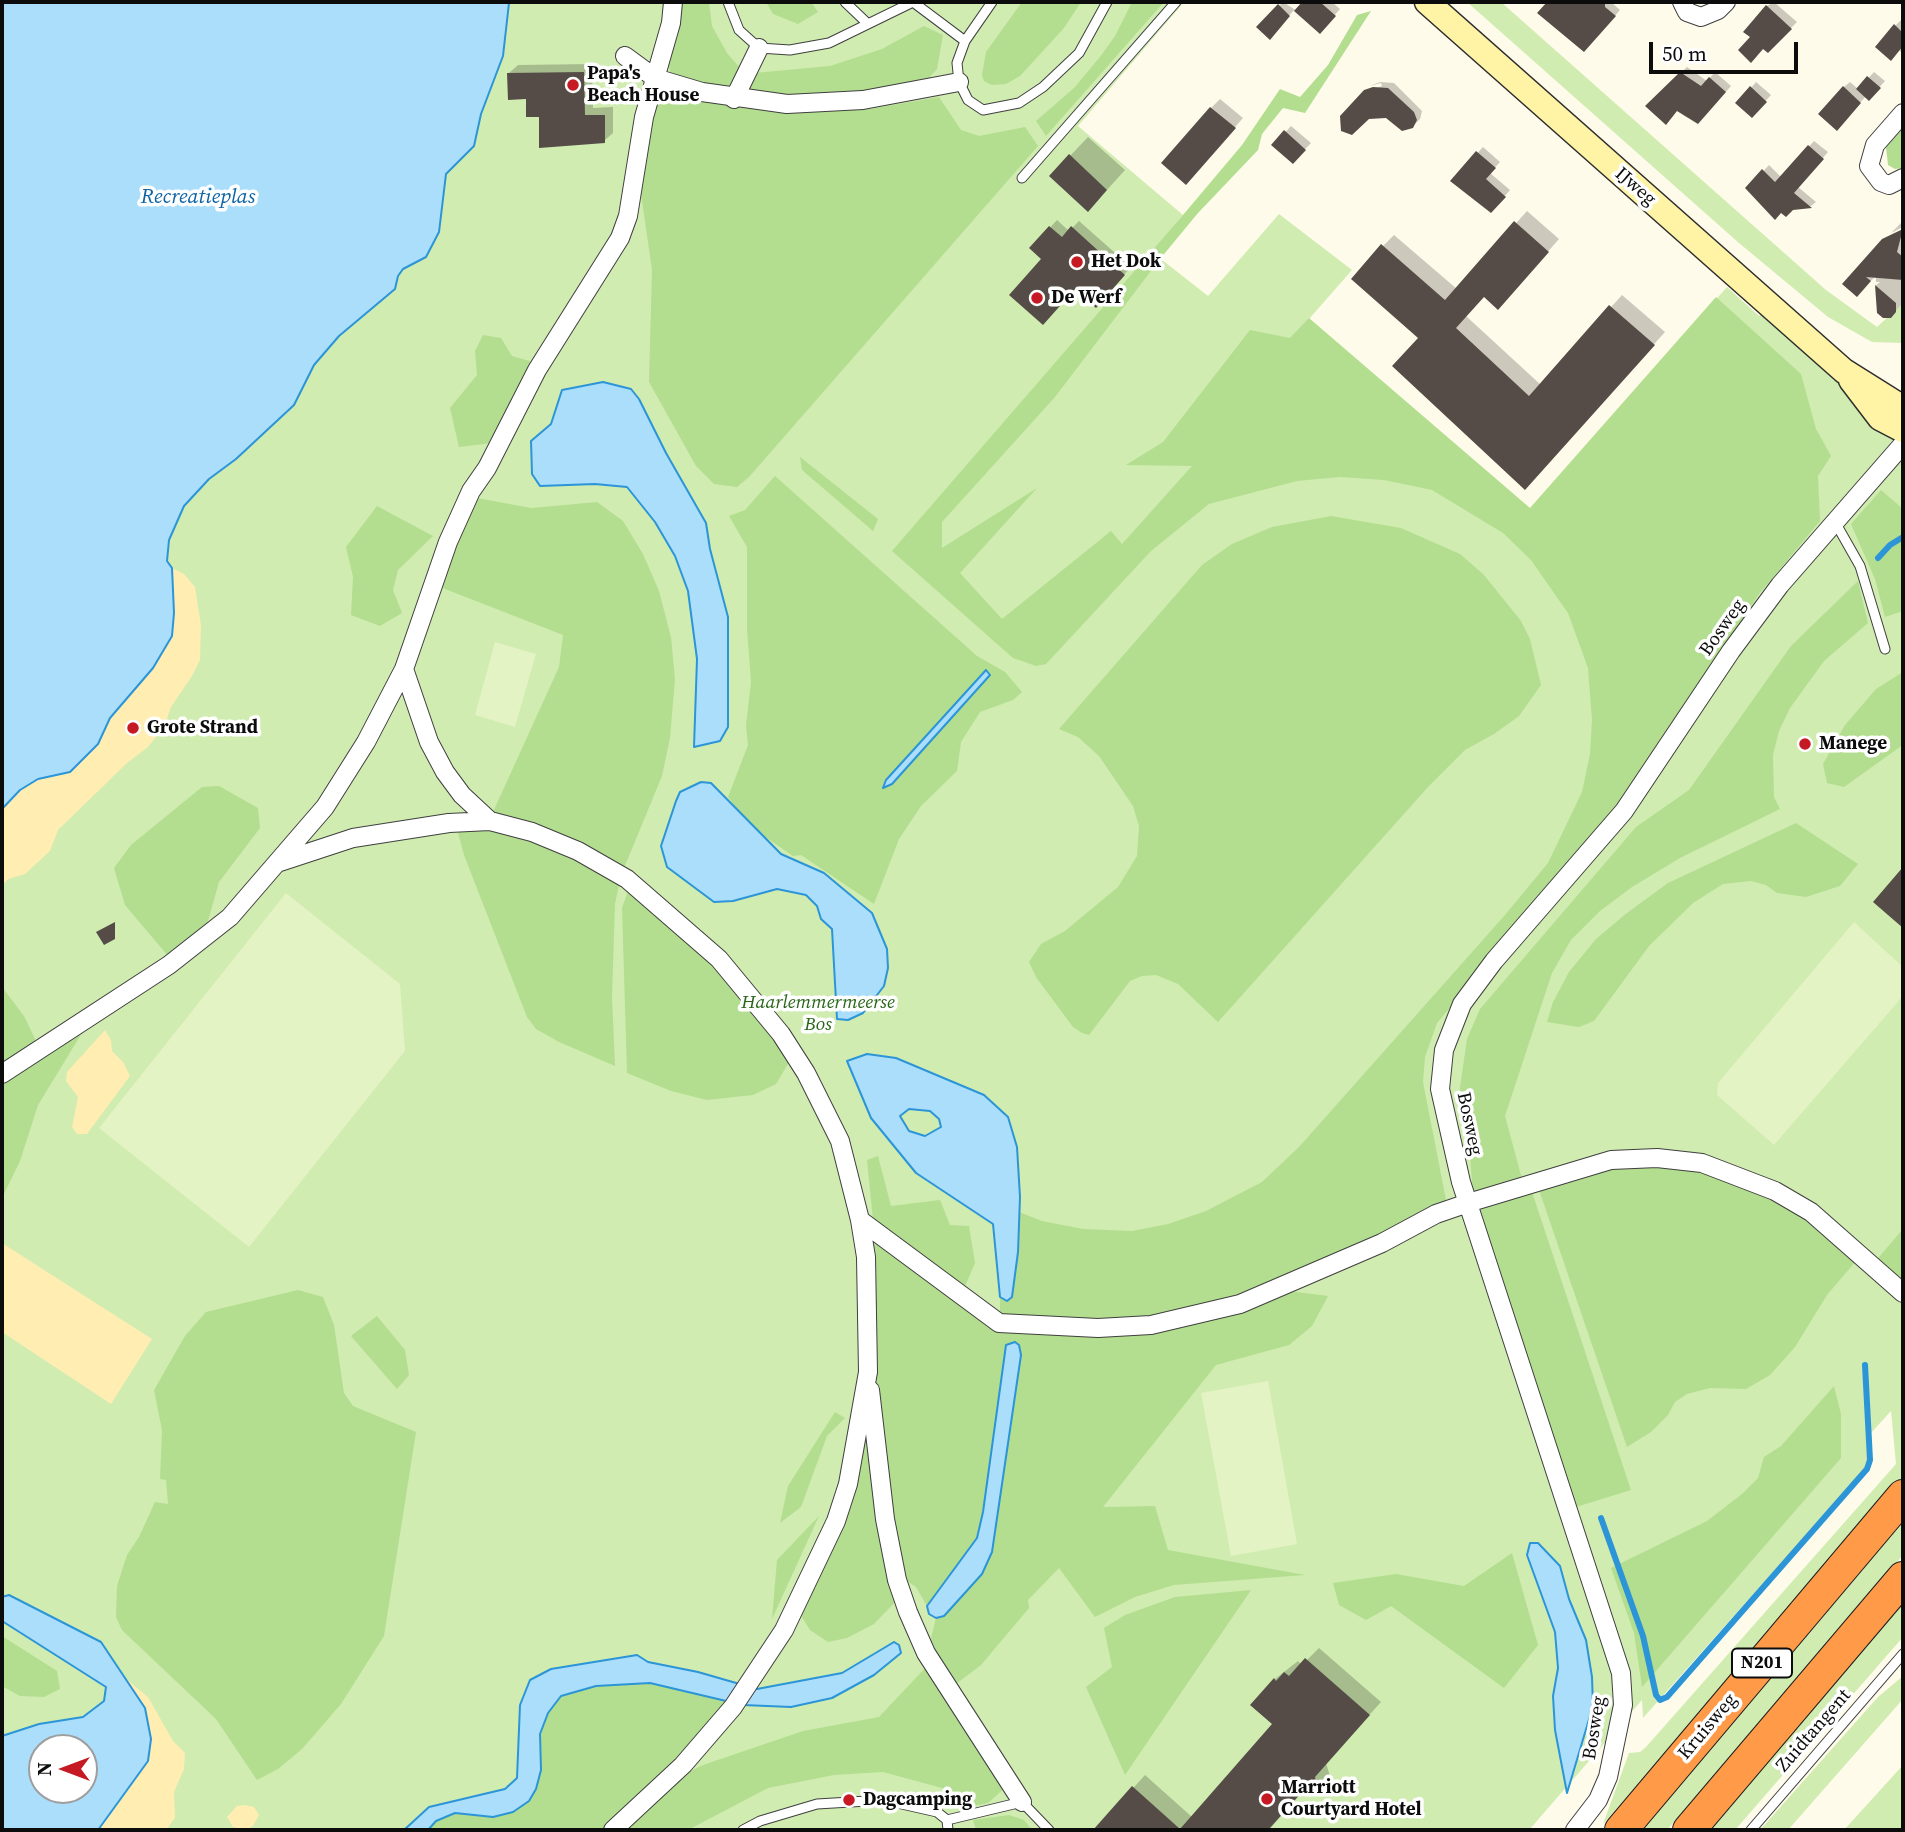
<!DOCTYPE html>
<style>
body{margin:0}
#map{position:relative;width:1905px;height:1832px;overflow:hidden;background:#fffbea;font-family:"Source Serif 4",serif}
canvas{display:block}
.frame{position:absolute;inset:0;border:4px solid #0c0c0c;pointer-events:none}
.north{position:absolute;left:28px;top:1734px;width:70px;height:70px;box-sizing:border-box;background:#fff;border:2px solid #9e9e9e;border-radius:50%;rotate:270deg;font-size:19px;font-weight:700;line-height:28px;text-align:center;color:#0c0c0c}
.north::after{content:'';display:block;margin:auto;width:24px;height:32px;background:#c51a24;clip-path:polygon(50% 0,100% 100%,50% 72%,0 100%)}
.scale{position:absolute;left:1649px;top:42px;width:149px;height:32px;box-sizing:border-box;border:4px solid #0c0c0c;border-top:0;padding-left:9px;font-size:21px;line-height:24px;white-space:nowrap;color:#0c0c0c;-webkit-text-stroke:5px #fff;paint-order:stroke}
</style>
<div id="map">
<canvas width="1905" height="1832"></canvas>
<div class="frame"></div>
<div class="north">N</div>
<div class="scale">50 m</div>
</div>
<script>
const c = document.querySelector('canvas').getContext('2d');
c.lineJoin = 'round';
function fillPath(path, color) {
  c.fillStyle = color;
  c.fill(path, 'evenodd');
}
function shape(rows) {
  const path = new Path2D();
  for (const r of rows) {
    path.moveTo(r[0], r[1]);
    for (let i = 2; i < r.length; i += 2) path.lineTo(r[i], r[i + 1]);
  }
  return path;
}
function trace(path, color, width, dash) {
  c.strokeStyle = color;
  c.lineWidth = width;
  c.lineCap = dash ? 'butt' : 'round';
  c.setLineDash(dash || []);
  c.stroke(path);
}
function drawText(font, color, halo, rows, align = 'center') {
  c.font = font + ' "Source Serif 4",serif';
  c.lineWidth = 7;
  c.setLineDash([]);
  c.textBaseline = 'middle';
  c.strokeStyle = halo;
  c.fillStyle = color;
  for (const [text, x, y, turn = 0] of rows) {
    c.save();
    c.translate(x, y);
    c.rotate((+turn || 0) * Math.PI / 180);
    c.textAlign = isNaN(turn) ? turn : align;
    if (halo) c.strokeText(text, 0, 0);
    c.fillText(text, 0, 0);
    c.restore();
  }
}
const green = shape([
 [2,2,1184,2,1078,126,1183,215,1152,252,1208,296,1279,214,1352,270,1309,319,1530,510,1727,287,1759,316,1764,311,1839,378,1903,444,1903,1477,1603,1824,1629,1753,1640,1752,1646,1747,1896,1464,1891,1411,1870,1434,1868,1465,1643,1718,1642,1700,1529,1830,2,1830],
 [42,1748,84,1748,84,1790,42,1790],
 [1467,2,1501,2,1826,290,1877,327,1903,303,1903,343,1872,342,1828,317,1739,243],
 [1903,1516,1903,1555,1667,1830,1637,1830],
 [1903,1601,1903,1637,1735,1830,1708,1830],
 [1903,1676,1903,1699,1788,1830,1760,1830,1878,1697],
 [1903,1765,1903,1830,1844,1830]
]);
const forest = shape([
 [679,2,709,2,712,26,727,53,740,68,732,94,671,75,667,61],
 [766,2,811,2,818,12,798,24,773,14],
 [1022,2,1081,2,1064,28,1020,76,1006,84,992,85,984,81,982,75,986,52],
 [1132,2,1164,2,1046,136,1036,121,1074,88,1100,57,1115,36],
 [1371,11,1305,113,1283,108,1262,134,1258,150,1198,213,1160,259,1055,397,942,522,942,548,1037,488,960,573,1002,619,1111,531,1122,544,1192,466,1126,465,1163,442,1250,330,1290,338,1309,318,1530,508,1716,297,1801,374,1816,429,1831,456,1818,476,1820,521,1759,594,1610,818,1437,1023,1425,1057,1423,1082,1447,1205,1264,1291,1150,1319,1099,1321,1000,1318,1000,1297,1007,1301,1012,1297,1019,1212,1042,1221,1083,1229,1132,1231,1168,1224,1206,1211,1262,1182,1299,1147,1505,915,1548,863,1582,792,1590,754,1592,720,1588,668,1568,613,1531,560,1503,533,1432,490,1384,480,1340,477,1297,481,1209,504,1151,551,1046,664,1036,666,1013,658,892,551,1183,215,1242,145,1280,89,1300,97,1328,65,1357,15],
 [924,26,943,35,937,69,926,81,842,96,743,96,754,73,830,66,882,49],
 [671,92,742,107,786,111,870,109,939,97,961,130,979,136,1025,127,1038,146,749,477,737,487,714,484,696,466,649,382,652,270,639,180,655,98],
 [1903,128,1903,168,1895,169,1888,165,1886,147],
 [483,335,501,338,512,356,533,362,492,443,459,447,450,408,477,375,475,351],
 [800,457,878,519,873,531,802,470],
 [775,476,977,656,1005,672,1022,692,1013,700,980,712,961,742,957,771,921,806,899,839,874,904,801,855,793,856,751,827,728,797,748,745,746,725,751,682,747,629,747,547,729,516,745,510],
 [1881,490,1903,509,1903,611,1885,617,1875,579,1851,524],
 [477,498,531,508,597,502,623,521,643,554,659,591,671,637,675,679,670,738,662,776,624,868,531,824,493,812,559,667,563,635,440,587,467,514],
 [377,506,433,536,398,570,393,590,402,613,380,626,351,615,353,577,346,547],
 [1331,516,1401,528,1460,554,1484,575,1521,621,1530,639,1541,685,1519,716,1494,734,1465,750,1428,787,1218,1022,1178,984,1156,975,1142,976,1130,981,1089,1035,1082,1033,1073,1027,1036,977,1029,962,1041,944,1065,931,1118,887,1137,856,1139,826,1133,806,1099,756,1078,737,1059,729,1202,565,1232,544,1272,527],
 [1858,581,1868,623,1824,661,1790,708,1779,731,1773,755,1774,797,1780,809,1680,858,1632,887,1600,911,1571,940,1552,973,1505,1116,1522,1179,1473,1197,1469,1139,1458,1101,1467,1039,1480,1009,1636,827,1689,790,1791,646],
 [1903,672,1903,742,1900,747,1844,787,1827,783,1823,764,1845,725,1876,689],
 [219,786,258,808,260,828,219,882,206,928,169,957,125,905,114,868,131,845,202,787],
 [1796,823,1858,864,1840,886,1806,897,1777,893,1766,885,1751,881,1723,884,1693,903,1649,946,1594,1021,1579,1027,1547,1022,1553,1002,1569,972,1596,939,1627,913,1668,883],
 [490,828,530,839,575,857,619,885,615,904,612,997,615,1066,559,1042,536,1029,527,1017,464,855,457,829],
 [628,891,712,963,783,1049,789,1062,776,1084,753,1095,707,1100,671,1091,627,1073,622,908],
 [2,987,24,1016,36,1041,2,1065],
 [85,1028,38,1105,20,1161,2,1198,2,1082],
 [878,1156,891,1206,940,1200,950,1225,969,1226,975,1263,963,1291,873,1220,867,1160],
 [1657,1164,1700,1169,1735,1178,1808,1217,1856,1261,1827,1295,1795,1347,1770,1375,1746,1389,1710,1388,1687,1394,1675,1402,1668,1415,1651,1432,1627,1447,1537,1184,1590,1170],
 [1530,1186,1631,1490,1576,1507,1476,1205],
 [1903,1229,1903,1287,1874,1263],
 [882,1243,992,1328,1097,1335,1281,1290,1328,1296,1312,1326,1289,1345,1216,1365,1103,1507,1155,1506,1168,1550,1305,1575,1174,1585,1135,1597,1095,1617,1059,1568,1028,1600,1029,1608,981,1665,952,1687,935,1660,931,1638,936,1618,944,1616,982,1574,992,1552,1021,1355,1019,1345,1015,1342,1006,1346,983,1512,977,1538,927,1606,916,1587,901,1577,876,1389,871,1255,874,1244],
 [298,1290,323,1297,334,1325,344,1393,353,1406,416,1432,384,1636,341,1704,302,1749,278,1769,257,1780,216,1719,122,1630,116,1617,117,1586,127,1555,139,1537,155,1502,168,1504,166,1480,160,1479,162,1430,154,1390,185,1336,206,1312],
 [377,1316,405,1350,409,1375,397,1389,351,1336],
 [1834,1386,1841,1414,1841,1458,1642,1687,1634,1633,1611,1568,1707,1521,1742,1494,1758,1478,1764,1457,1781,1446],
 [868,1402,898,1599,874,1624,847,1638,828,1642,810,1630,800,1614],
 [835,1412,845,1418,827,1436,801,1507,780,1523,788,1486],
 [819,1516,772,1619,777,1560],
 [1512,1553,1538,1645,1504,1688,1391,1606,1366,1620,1339,1605,1333,1583,1396,1574,1464,1586],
 [1251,1590,1125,1775,1086,1687,1112,1667,1104,1628,1125,1615,1175,1597],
 [2,1636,57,1671,60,1689,44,1697,20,1696,2,1686],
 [928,1665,1007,1786,988,1803,964,1808,942,1788,883,1772,834,1775,768,1788,688,1830,622,1830,678,1777,703,1765,803,1731,879,1717],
 [624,1683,650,1683,727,1701,703,1734,603,1830,428,1830,436,1821,455,1813,493,1817,541,1770,540,1734,548,1713,560,1696,596,1686],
 [1009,1815,1024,1820,1032,1830,976,1830,973,1820]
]);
const sand = shape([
 [172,568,184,574,195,587,201,625,200,660,192,676,171,707,164,727,148,747,127,763,58,830,50,851,25,874,8,879,2,886,2,809,20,790,38,779,70,772,98,744,110,718,153,668,174,613],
 [105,1030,111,1040,112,1051,123,1062,130,1076,87,1134,77,1134,72,1127,78,1097,66,1081,67,1072],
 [2,1243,152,1339,111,1404,2,1332],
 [125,1678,148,1697,173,1741,185,1753,184,1769,174,1792,175,1818,166,1830,98,1830,148,1761,145,1708],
 [244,1805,254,1807,259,1815,253,1826,245,1830,233,1827,227,1817,237,1806]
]);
const pitch = shape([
 [495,642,536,654,515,727,475,715],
 [286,893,400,984,405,1051,249,1247,99,1128],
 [1854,922,1903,967,1903,996,1774,1145,1717,1095,1718,1083],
 [1268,1381,1297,1544,1231,1556,1201,1393]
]);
const water = shape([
 [2,2,509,3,503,56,481,114,474,146,446,174,439,232,426,257,403,269,398,276,395,289,339,336,314,365,294,405,236,459,209,479,184,506,169,540,167,561,172,568,174,613,172,636,153,668,110,718,98,744,70,772,38,779,20,790,2,809,2,2],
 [603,382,631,389,639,399,666,453,706,523,710,549,728,617,728,727,720,741,694,747,697,659,688,591,675,556,655,522,627,487,595,484,540,486,532,474,531,441,551,424,562,390,603,382],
 [986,670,990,675,892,784,883,788,886,780,986,670],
 [701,782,711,783,781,854,824,873,872,913,887,949,888,968,884,986,863,1013,848,1020,837,1019,832,929,821,919,817,906,806,895,777,889,733,901,714,902,667,867,661,846,676,801,680,792,701,782],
 [867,1054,896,1058,984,1095,1008,1117,1017,1147,1020,1197,1018,1252,1012,1297,1007,1301,1000,1297,993,1224,916,1173,871,1118,847,1061,867,1054],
 [909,1109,930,1111,939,1119,941,1127,925,1136,909,1131,900,1116,909,1109],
 [1015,1342,1019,1345,1021,1355,992,1552,982,1574,944,1616,936,1618,929,1614,927,1606,977,1538,983,1512,1006,1345,1015,1342],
 [1530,1543,1538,1543,1560,1566,1569,1599,1586,1640,1592,1677,1593,1706,1567,1793,1555,1730,1553,1696,1558,1668,1555,1632,1527,1555,1530,1543],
 [9,1595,101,1642,145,1708,151,1739,148,1761,98,1830,2,1830,2,1736,39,1724,83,1717,104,1701,106,1687,2,1621,2,1597,9,1595],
 [42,1748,84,1748,84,1790,42,1790,42,1748],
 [894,1642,899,1645,901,1653,874,1675,832,1698,791,1707,743,1705,650,1683,596,1686,561,1696,548,1713,540,1734,541,1770,536,1789,529,1801,513,1812,493,1817,455,1813,436,1821,428,1830,404,1830,429,1807,505,1789,517,1778,520,1705,530,1680,551,1669,637,1655,648,1662,698,1672,757,1689,842,1673,894,1642]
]);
const shadow = shape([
 [1283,2,1297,11,1305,2,1332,2,1340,9,1320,32,1294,10,1275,32,1259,27],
 [1549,2,1611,2,1620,10,1590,44,1539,13],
 [1774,2,1797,22,1768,51,1752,37,1767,6],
 [1901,20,1903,22,1903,54,1899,50,1895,26],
 [592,64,593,108,613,107,613,133,604,141,540,115,509,73,518,65],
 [1687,67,1707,81,1715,72,1731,86,1704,117,1689,114,1686,117,1677,109,1647,106],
 [1874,72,1885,81,1869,99,1866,96,1842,123,1844,87,1850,82,1858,89],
 [1380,82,1394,83,1422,111,1420,119,1414,125,1386,117,1369,117,1357,130,1345,131,1365,92,1382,86,1381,83,1370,86],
 [1756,82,1771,95,1752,116,1751,88],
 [1220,99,1243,118,1194,174,1211,108],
 [1291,126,1311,143,1293,162,1274,145],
 [1088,137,1125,170,1106,191,1070,156],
 [1814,141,1828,152,1798,187,1816,202,1811,206,1793,208,1748,188,1769,165,1781,177],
 [1483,147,1500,162,1490,173,1510,190,1497,205,1453,180],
 [1527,211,1559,239,1509,296,1484,295,1466,316,1541,385,1622,295,1665,332,1536,476,1421,338,1383,246,1394,235,1457,289],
 [1057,220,1069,231,1079,221,1131,267,1102,299,1031,248],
 [1903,221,1903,227,1891,233],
 [1903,231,1903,303,1890,316,1879,312,1876,285,1880,282,1876,282,1876,276,1857,294,1884,240],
 [1319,1648,1381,1702,1326,1763,1330,1776,1317,1788,1305,1788,1269,1830,1101,1830,1098,1827,1145,1775,1192,1817,1274,1724,1275,1679,1298,1661,1302,1665]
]);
const stream = shape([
 [1878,558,1890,545,1903,537],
 [1601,1518,1643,1636,1656,1695,1660,1700,1667,1697,1867,1469,1870,1460,1865,1365]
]);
const building = shape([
 [1302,2,1320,2,1336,16,1320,34,1294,11],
 [1547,2,1605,2,1605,7,1616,16,1584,52,1537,13],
 [1278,4,1290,16,1270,40,1256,27],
 [1766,5,1792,29,1768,53,1763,49,1751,63,1738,50,1750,37,1743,32],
 [1894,24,1903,33,1903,46,1891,61,1875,47],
 [584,72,585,115,605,115,605,143,539,148,539,117,526,117,526,99,508,100,507,73],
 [1680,72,1701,86,1709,77,1726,92,1698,124,1677,111,1666,125,1645,106],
 [1867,76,1881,88,1869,101,1856,89],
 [1750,86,1767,102,1752,118,1735,103],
 [1843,86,1861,103,1837,131,1818,114],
 [1373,87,1388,88,1414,112,1417,120,1413,128,1402,131,1386,118,1369,119,1352,135,1341,131,1340,116,1364,90],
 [1210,107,1236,128,1186,185,1161,163],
 [1284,130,1306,150,1293,164,1271,145],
 [1808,145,1824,159,1794,193,1812,208,1793,210,1786,217,1781,213,1775,220,1745,188,1762,169,1775,182],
 [1476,151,1496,168,1486,179,1506,197,1491,213,1450,181],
 [1069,154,1107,190,1088,212,1049,176],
 [1514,221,1549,252,1498,310,1484,297,1456,328,1529,396,1609,305,1655,345,1525,490,1392,366,1418,338,1351,279,1381,244,1445,300],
 [1049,226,1062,237,1071,226,1125,275,1096,308,1075,289,1043,325,1009,295,1041,259,1029,248],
 [1903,229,1897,252,1903,257,1903,280,1866,277,1871,281,1857,297,1842,284,1882,239],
 [1875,285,1896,303,1896,312,1891,318,1883,318,1877,313],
 [1903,867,1903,928,1873,902],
 [115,922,115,939,104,945,96,932],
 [1305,1658,1370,1715,1315,1777,1318,1790,1304,1790,1268,1830,1093,1830,1132,1786,1180,1829,1272,1724,1250,1705,1274,1678,1276,1681,1284,1672,1289,1676]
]);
const lane = shape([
 [728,2,739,30,759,48,790,50,829,43,913,2],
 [845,2,868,24],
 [913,2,965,41],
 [992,2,965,41,957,63,959,82,968,100,983,110,1019,103,1043,87,1079,53,1107,2],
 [1022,178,1176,2],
 [1835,522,1860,566,1885,649],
 [947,1820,1022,1802,1049,1830],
 [743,1830,760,1821,817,1804,884,1800,937,1812,947,1820,948,1830],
 [1751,1830,1903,1654]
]);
const street = shape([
 [1682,2,1687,12,1701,17,1718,10,1726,2],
 [625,56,655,78,702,92,787,104,863,100,959,82],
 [734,99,759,48],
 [1903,113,1875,145,1869,166,1881,182,1889,185,1903,178],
 [404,669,429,742,445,772,462,795,490,821,532,832,578,851,627,879,719,959,781,1034,806,1073,840,1141,860,1220,866,1257,868,1372,848,1484,836,1521,784,1630,733,1707,683,1765,613,1830],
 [280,862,353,838,449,823,490,821],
 [2,1074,169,965,230,917,325,807,366,742,404,669,448,542,471,491,487,468,537,370,620,238,628,216,644,117,671,23,673,2],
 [860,1220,999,1323,1098,1328,1151,1325,1240,1304,1382,1243,1436,1214,1468,1203,1611,1160,1657,1158,1702,1163,1775,1191,1811,1212,1903,1293],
 [870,1390,885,1519,897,1580,908,1612,926,1653,1022,1802],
 [1575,1830,1598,1800,1608,1777,1623,1705,1621,1673,1461,1182,1440,1089,1444,1050,1462,1004,1494,961,1624,811,1731,651,1780,585,1903,444]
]);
const secondary = shape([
 [1427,2,1844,371,1895,403,1903,411],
 [1851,380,1880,418,1903,430]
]);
const highway = shape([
 [1621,1830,1903,1496],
 [1689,1830,1903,1578]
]);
const markers = [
 [573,85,7,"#c51a24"],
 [1077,262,7,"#c51a24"],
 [1037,298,7,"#c51a24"],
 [133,728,7,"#c51a24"],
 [1805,744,7,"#c51a24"],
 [1267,1799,7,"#c51a24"],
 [849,1800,7,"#c51a24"]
];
const shields = [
 [1762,1663,60]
];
const shieldNames = [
 ["N201",1762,1663]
];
const poiNames = [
 ["Papa's",587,74],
 ["Beach House",587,96],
 ["Het Dok",1091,262],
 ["De Werf",1051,298],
 ["Grote Strand",147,728],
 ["Manege",1819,744],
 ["Marriott",1281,1788],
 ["Courtyard Hotel",1281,1810],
 ["Dagcamping",863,1800]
];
const streetNames = [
 ["IJweg",1635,187,41],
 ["Bosweg",1723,628,-55],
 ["Bosweg",1469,1124,78],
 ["Kruisweg",1708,1727,-50],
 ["Bosweg",1595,1728,-81],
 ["Zuidtangent",1814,1731,-49]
];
const parkNames = [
 ["Haarlemmermeerse",818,1003],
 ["Bos",818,1025]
];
const waterNames = [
 ["Recreatieplas",198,198]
];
fillPath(green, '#d0ecb1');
fillPath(forest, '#b3de8f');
fillPath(sand, '#ffedb2');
fillPath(pitch, '#e3f3c4');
fillPath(water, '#abdefb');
trace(water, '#2c95d7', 2);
fillPath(shadow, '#0003');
trace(stream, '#2c95d7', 6);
fillPath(building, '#554c47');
trace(lane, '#3f3f3f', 11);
trace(street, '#3f3f3f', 20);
trace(secondary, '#2e2e2e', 27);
trace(highway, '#1d1d1d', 34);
trace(lane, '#fff', 9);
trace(street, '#fff', 18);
trace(secondary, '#fff4a5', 24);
trace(highway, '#ff9a48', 32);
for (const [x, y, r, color] of markers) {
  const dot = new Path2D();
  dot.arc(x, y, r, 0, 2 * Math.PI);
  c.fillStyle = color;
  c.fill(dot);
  trace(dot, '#fff', 2.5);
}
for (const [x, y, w] of shields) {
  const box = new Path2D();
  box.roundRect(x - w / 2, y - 14.5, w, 29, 5);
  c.fillStyle = '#fff';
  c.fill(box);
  trace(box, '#0c0c0c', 2);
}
drawText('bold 18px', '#0c0c0c', null, shieldNames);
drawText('bold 19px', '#0c0c0c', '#fff', poiNames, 'left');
drawText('19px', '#0c0c0c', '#fff', streetNames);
drawText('italic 19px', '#296718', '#fff', parkNames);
drawText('italic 21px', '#0c64a6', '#fff', waterNames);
</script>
